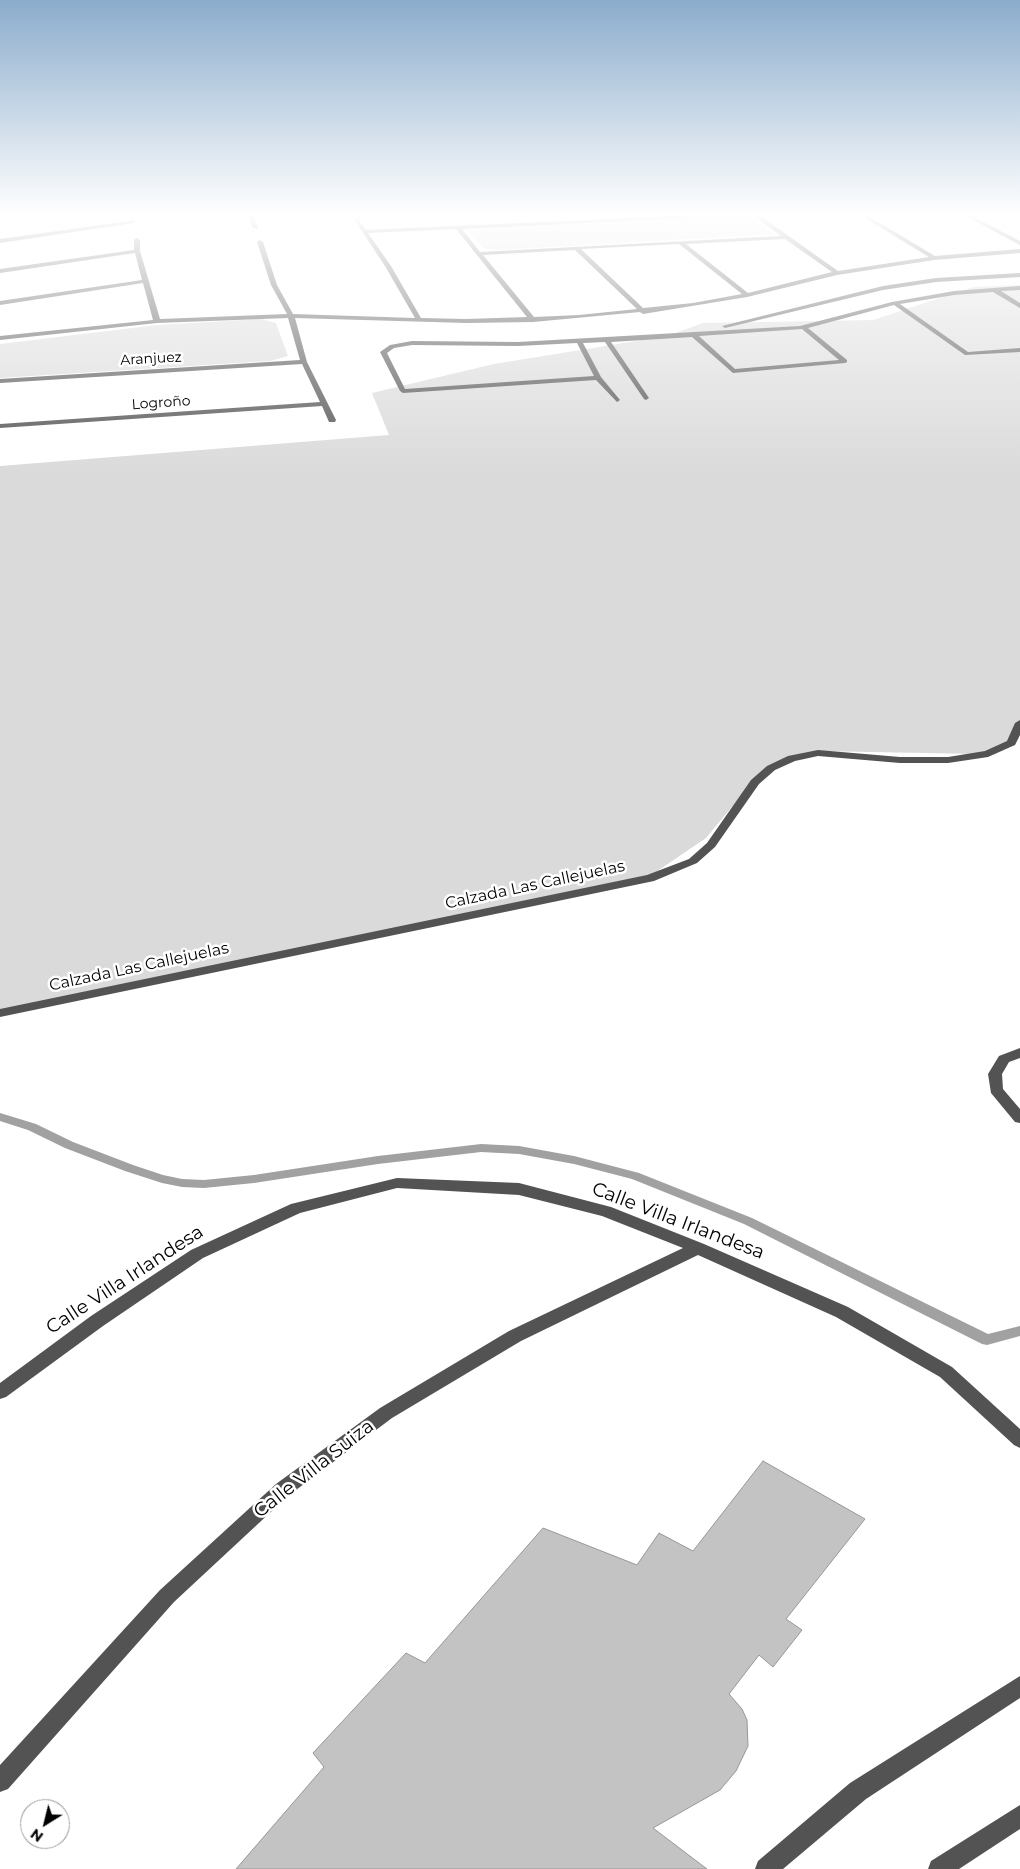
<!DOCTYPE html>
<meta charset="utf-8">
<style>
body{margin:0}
#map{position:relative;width:1020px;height:1869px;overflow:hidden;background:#fff;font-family:Montserrat,sans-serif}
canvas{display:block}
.north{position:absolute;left:20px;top:1799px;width:50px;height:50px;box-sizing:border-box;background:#fff;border:1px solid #999;border-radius:50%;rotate:216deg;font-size:14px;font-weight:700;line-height:20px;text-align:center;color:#000}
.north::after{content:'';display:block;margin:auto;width:18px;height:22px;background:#000;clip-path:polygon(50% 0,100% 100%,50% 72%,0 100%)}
</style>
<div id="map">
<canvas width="1020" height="1869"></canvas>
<div class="north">N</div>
</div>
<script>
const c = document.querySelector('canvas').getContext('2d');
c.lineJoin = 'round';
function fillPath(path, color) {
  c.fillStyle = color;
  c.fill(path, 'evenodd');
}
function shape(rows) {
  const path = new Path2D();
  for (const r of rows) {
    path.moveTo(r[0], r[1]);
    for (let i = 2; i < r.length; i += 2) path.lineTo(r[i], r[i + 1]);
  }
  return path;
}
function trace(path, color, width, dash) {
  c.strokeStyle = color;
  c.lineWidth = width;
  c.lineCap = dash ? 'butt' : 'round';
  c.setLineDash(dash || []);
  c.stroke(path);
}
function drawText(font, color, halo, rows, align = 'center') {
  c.font = font + ' Montserrat,sans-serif';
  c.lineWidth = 5;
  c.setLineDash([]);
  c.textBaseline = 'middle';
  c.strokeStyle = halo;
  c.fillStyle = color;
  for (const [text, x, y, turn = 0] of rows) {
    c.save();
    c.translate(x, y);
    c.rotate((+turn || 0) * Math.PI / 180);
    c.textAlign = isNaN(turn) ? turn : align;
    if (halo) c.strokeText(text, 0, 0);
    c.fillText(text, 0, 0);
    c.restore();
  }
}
const green = shape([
 [743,216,751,217,774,234,497,250,483,248,469,231,478,228],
 [1020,285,1020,723,1012,742,977,754,818,751,760,773,706,838,653,874,0,1011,0,466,389,435,372,393,494,364,667,336,703,323,873,320,973,287],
 [261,319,276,323,288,356,270,361,0,378,0,344,157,325]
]);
const stream = shape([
 [0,1113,36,1124,73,1142,133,1165,163,1175,182,1179,204,1180,254,1175,378,1156,481,1144,519,1146,574,1156,639,1173,752,1218,988,1334,1020,1326,1020,1336,987,1345,982,1344,744,1224,632,1179,574,1164,519,1154,481,1152,378,1164,254,1183,204,1188,182,1187,162,1183,125,1171,65,1148,28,1130,0,1121,0,1113]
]);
const building = shape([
 [763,1461,865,1519,786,1619,802,1630,773,1667,759,1655,729,1694,742,1709,747,1720,748,1746,736,1771,720,1790,653,1828,707,1869,236,1869,324,1767,313,1753,406,1653,425,1663,543,1528,637,1565,659,1533,693,1551,763,1461]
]);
const minor = shape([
 [0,213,6,213,0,216,0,213],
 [247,213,253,213,258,229,253,228,247,213],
 [737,213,773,213,759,215,838,271,929,257,857,213,863,213,935,256,1020,249,1020,253,934,260,837,275,747,297,643,314,640,312,533,322,466,323,295,318,307,362,336,420,335,422,329,422,322,406,0,428,0,424,320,402,302,364,0,383,0,379,300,360,288,318,157,323,0,340,0,336,153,320,143,283,0,305,0,301,142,280,135,253,0,273,0,269,134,250,134,240,137,238,140,240,140,251,160,319,287,314,271,285,257,242,260,240,263,242,277,285,293,314,415,318,385,266,354,219,358,219,366,230,737,213],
 [753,215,781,236,480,252,462,229,753,215],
 [456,229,527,317,466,319,421,318,391,266,368,233,456,229],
 [785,239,832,272,748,293,686,244,785,239],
 [679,244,742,294,693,303,643,308,581,249,679,244],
 [575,250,637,309,579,315,534,317,483,255,575,250],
 [960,213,966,213,1020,241,1020,245,960,213],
 [136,220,134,223,0,243,0,239,136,220],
 [1020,273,1020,277,936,282,883,290,725,328,722,326,883,286,936,278,1020,273],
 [1020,286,1020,290,1001,291,1020,303,1020,308,993,292,954,295,900,304,968,352,1020,348,1020,352,965,355,894,305,808,328,847,360,847,362,845,363,733,373,692,337,611,342,649,398,646,400,644,399,605,342,583,343,601,377,620,400,617,402,596,380,403,393,400,391,380,352,390,345,412,341,518,342,800,326,892,302,954,291,1020,286],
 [802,329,839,360,735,369,699,336,802,329],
 [577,343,594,376,405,389,387,353,394,348,412,345,518,346,577,343],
 [1020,720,1020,735,1015,745,988,757,948,763,900,763,818,756,795,761,775,770,759,784,715,847,697,863,654,881,0,1017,0,1009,647,875,689,859,707,843,751,780,767,766,788,756,818,750,900,757,948,757,985,751,1007,741,1015,723,1020,720],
 [1020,1048,1020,1058,1009,1062,1002,1074,1003,1089,1020,1109,1020,1123,1015,1122,991,1093,988,1074,999,1056,1020,1048],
 [397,1178,519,1183,611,1207,704,1244,848,1307,952,1367,1020,1429,1020,1448,1014,1445,940,1377,836,1317,698,1255,521,1341,392,1418,288,1496,174,1602,8,1789,0,1792,0,1765,160,1590,276,1484,380,1408,509,1331,683,1248,602,1216,519,1195,397,1188,300,1213,203,1258,103,1326,6,1397,0,1399,0,1383,91,1316,191,1250,291,1204,397,1178],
 [1020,1676,1020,1698,866,1799,783,1869,755,1869,758,1861,850,1783,1020,1676],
 [1020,1805,1020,1829,959,1869,928,1869,931,1861,1020,1805]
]);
const farStreetnames = [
 ["Aranjuez",151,359,-3],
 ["Logroño",161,403,-4]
];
const streetNames = [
 ["Calzada Las Callejuelas",535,885,-12],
 ["Calzada Las Callejuelas",139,967,-12]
];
const nearStreetnames = [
 ["Calle Villa Irlandesa",678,1221,21],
 ["Calle Villa Irlandesa",125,1280,-33],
 ["Calle Villa Suiza",314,1469,-38]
];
fillPath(green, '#dadada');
fillPath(stream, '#a1a1a1');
fillPath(building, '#c3c3c3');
trace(building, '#979797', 1);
fillPath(minor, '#535353');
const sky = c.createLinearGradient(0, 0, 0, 475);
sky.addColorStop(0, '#8baccc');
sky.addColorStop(0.45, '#fff');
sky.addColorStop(1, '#ffffff00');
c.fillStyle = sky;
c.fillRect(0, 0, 1020, 475);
drawText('14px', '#000', '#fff', farStreetnames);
drawText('16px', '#000', '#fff', streetNames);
drawText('19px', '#000', '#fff', nearStreetnames);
</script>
